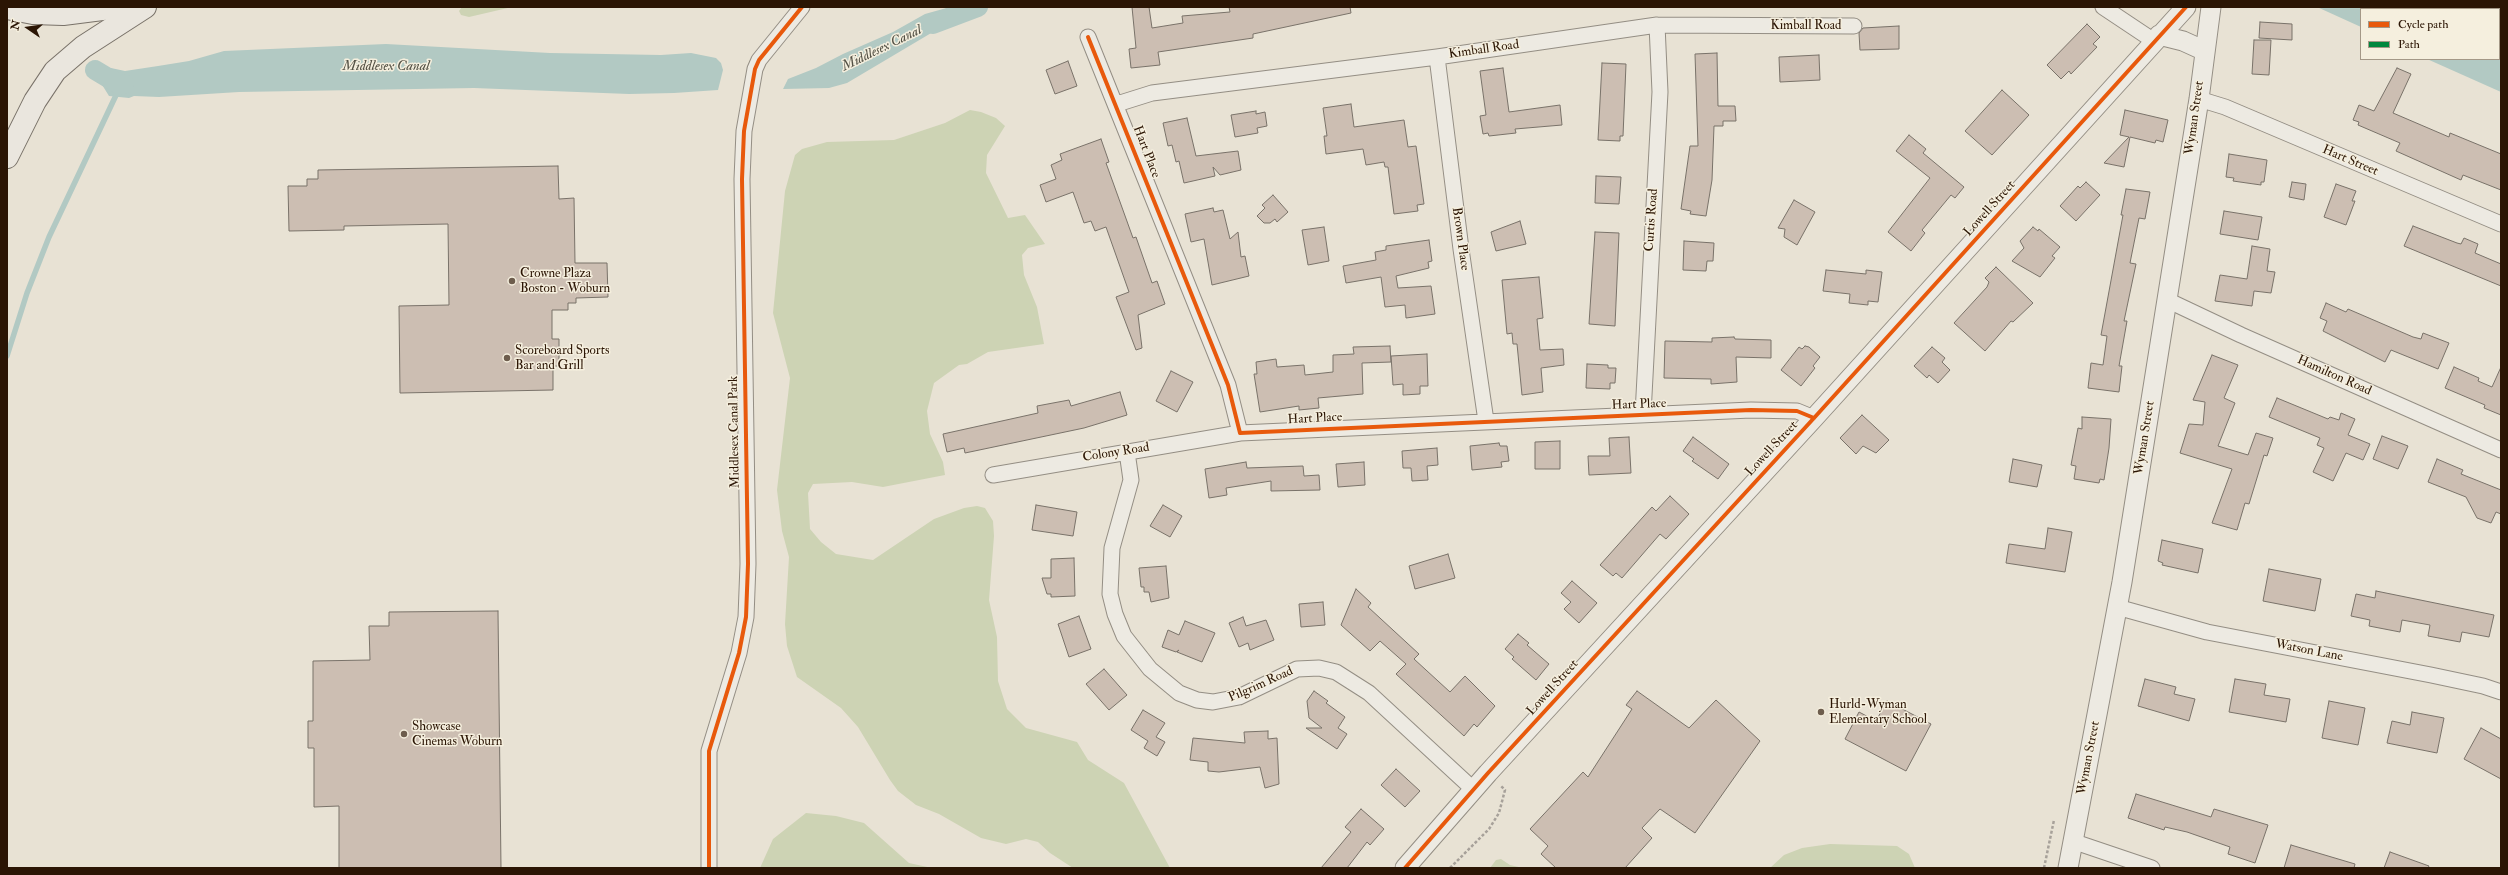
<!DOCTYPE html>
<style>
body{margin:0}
#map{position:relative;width:2508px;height:875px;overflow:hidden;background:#e8e2d4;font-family:"IM FELL Double Pica",serif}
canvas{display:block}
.frame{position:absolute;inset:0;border:8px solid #2b1504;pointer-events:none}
.legend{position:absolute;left:2360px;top:8px;width:140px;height:52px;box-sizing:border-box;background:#f5efde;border:1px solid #a49887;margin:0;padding:5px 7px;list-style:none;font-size:12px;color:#2b1504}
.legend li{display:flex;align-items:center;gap:8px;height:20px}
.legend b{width:20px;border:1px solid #a49887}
.north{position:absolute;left:8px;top:8px;width:40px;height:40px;-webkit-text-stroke:3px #f5efde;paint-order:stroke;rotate:283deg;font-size:11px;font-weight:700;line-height:16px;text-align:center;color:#2b1504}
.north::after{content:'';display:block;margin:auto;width:14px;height:18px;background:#2b1504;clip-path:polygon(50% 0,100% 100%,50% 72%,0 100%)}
</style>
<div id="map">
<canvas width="2508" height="875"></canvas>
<div class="frame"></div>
<ul class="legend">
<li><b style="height:5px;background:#e8590c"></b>Cycle path</li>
<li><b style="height:5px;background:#00873e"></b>Path</li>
</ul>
<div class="north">N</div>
</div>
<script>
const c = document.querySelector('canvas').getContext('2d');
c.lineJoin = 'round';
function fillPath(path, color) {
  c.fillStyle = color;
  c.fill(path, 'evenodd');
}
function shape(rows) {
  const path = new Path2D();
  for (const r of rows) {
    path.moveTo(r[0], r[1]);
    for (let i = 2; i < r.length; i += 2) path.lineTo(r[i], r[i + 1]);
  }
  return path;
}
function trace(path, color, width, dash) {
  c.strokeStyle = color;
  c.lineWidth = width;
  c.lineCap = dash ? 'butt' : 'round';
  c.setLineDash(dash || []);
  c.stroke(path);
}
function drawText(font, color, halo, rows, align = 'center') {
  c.font = font + ' "IM FELL Double Pica",serif';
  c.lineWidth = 3;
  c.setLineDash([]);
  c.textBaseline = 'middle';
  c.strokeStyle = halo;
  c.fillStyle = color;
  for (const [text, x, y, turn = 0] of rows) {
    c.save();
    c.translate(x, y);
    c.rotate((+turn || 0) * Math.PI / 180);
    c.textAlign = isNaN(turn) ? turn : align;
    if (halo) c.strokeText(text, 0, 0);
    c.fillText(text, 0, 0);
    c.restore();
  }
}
const green = shape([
 [462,7,512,7,469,17,461,15,459,11],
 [970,110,981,112,996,118,1005,126,987,155,986,173,1008,218,1025,215,1045,244,1028,248,1022,255,1024,275,1037,307,1044,344,988,352,967,364,959,365,934,383,927,411,930,434,943,462,945,475,883,487,852,482,813,484,808,493,810,529,821,542,836,554,873,560,934,519,964,508,977,506,985,508,993,521,994,536,989,600,997,637,998,681,1007,709,1026,728,1077,742,1088,760,1124,783,1170,868,1073,868,1050,853,1038,842,1026,839,1006,844,981,838,939,814,916,805,898,791,890,780,858,727,841,708,797,677,787,646,785,624,789,557,782,531,777,490,790,378,773,313,785,191,795,155,802,149,827,142,894,140,945,123],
 [806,813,836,816,864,823,909,863,932,868,760,868,773,839],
 [1830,844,1897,846,1909,854,1915,868,1770,868,1784,855,1802,848],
 [1501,859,1510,865,1523,868,1490,868,1496,860]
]);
const water = shape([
 [950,7,955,8,957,14,943,26,847,83,829,88,783,89,788,79,816,68,843,54,893,32,925,14],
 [2317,7,2374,7,2379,9,2361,9,2361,27],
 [386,44,550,53,661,55,691,53,716,58,721,63,723,70,718,90,674,93,629,94,474,88,239,92,159,97,134,96,129,98,109,96,96,75,111,68,125,71,158,66,189,61,224,51],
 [2499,50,2501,51,2501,92,2427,59,2499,59]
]);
const stream = shape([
 [7,356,27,293,49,237,118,91]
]);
const canal = shape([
 [933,24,978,7],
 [95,70,120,85,124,84]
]);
const building = shape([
 [1132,7,1149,7,1152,28,1183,23,1182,16,1230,12,1229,7,1350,7,1351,13,1253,34,1253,38,1158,52,1160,65,1131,68,1129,49,1136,48,1132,7],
 [2260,22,2292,24,2292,40,2259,38,2260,22],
 [2087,24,2100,37,2093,44,2097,47,2071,74,2069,71,2061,79,2047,65,2087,24],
 [1899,26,1899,49,1860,50,1859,33,1863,28,1899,26],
 [2254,40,2271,40,2269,75,2252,74,2254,40],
 [1717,53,1718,106,1735,106,1736,121,1723,121,1723,126,1714,126,1712,180,1706,216,1690,214,1691,211,1681,209,1690,146,1698,146,1695,54,1717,53],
 [1819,55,1820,80,1780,82,1779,57,1819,55],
 [1068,61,1077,86,1055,94,1046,70,1068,61],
 [1602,63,1626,64,1623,136,1620,136,1620,141,1598,140,1602,63],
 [1503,68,1509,112,1560,105,1562,125,1515,129,1516,133,1489,136,1488,133,1483,134,1480,116,1486,115,1480,71,1503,68],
 [2397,68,2411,74,2393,113,2449,137,2450,133,2501,154,2501,190,2463,175,2461,180,2396,151,2400,143,2358,125,2359,122,2353,120,2359,105,2374,111,2397,68],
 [2002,90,2029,115,1992,155,1965,131,2002,90],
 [1351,104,1354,127,1404,120,1408,147,1416,146,1424,204,1417,205,1418,211,1394,214,1388,167,1385,167,1384,162,1366,165,1363,149,1326,154,1324,136,1327,136,1323,108,1351,104],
 [2125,110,2168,120,2163,142,2156,140,2155,143,2130,137,2124,167,2104,163,2129,137,2120,135,2125,110],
 [1256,111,1256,114,1265,112,1267,126,1257,128,1258,133,1235,137,1231,115,1256,111],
 [1187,118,1196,156,1238,151,1241,170,1220,175,1213,167,1215,176,1184,183,1179,161,1176,162,1172,145,1168,146,1163,123,1187,118],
 [1909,135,1926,149,1923,153,1964,187,1955,198,1951,195,1922,230,1925,233,1911,251,1888,232,1930,178,1896,151,1909,135],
 [1101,139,1109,162,1106,163,1133,238,1136,237,1152,283,1157,281,1165,304,1138,315,1142,348,1136,350,1116,297,1129,292,1106,227,1095,231,1091,221,1084,223,1073,192,1046,202,1040,185,1056,179,1051,165,1062,160,1060,154,1101,139],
 [2229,154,2267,160,2264,182,2261,182,2261,185,2233,181,2234,178,2226,177,2229,154],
 [558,166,559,199,574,198,575,263,607,263,608,297,576,298,576,303,568,303,568,310,552,310,552,339,559,339,559,366,553,366,553,390,400,393,399,306,449,305,448,224,344,226,344,230,289,231,288,186,307,186,307,179,318,179,318,170,558,166],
 [1596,176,1621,177,1619,204,1595,203,1596,176],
 [2086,182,2100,195,2076,221,2060,206,2078,186,2080,188,2086,182],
 [2292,182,2306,184,2304,200,2289,197,2292,182],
 [2336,184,2356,191,2352,201,2355,201,2346,225,2324,217,2336,184],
 [2126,189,2150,192,2145,219,2139,218,2130,263,2136,264,2124,321,2127,321,2119,366,2122,366,2119,392,2088,388,2091,363,2103,365,2107,336,2101,335,2123,215,2121,215,2126,189],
 [1273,195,1288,212,1277,222,1275,219,1270,223,1264,223,1257,216,1265,208,1262,205,1273,195],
 [1794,200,1815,212,1797,245,1784,237,1785,229,1778,228,1794,200],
 [1213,208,1214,212,1223,210,1230,239,1238,232,1241,257,1245,256,1249,276,1212,285,1204,239,1191,242,1185,214,1213,208],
 [2224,211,2262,217,2258,240,2220,234,2224,211],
 [1520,221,1526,244,1496,251,1491,232,1520,221],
 [2413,226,2457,243,2461,244,2464,238,2478,244,2475,253,2501,264,2501,286,2404,246,2413,226],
 [1324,227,1329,261,1308,265,1302,230,1324,227],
 [2033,227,2038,231,2039,229,2060,247,2052,256,2055,258,2040,277,2012,261,2024,248,2020,241,2033,227],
 [1595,232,1619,233,1615,326,1589,324,1595,232],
 [1429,240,1432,261,1428,262,1429,268,1396,276,1398,288,1431,286,1435,314,1406,318,1405,305,1385,307,1381,277,1346,283,1343,266,1376,260,1375,252,1386,250,1386,246,1429,240],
 [1684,241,1714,243,1713,261,1707,261,1706,271,1683,270,1684,241],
 [2252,246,2270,249,2267,271,2275,272,2271,293,2254,291,2252,306,2215,301,2220,275,2247,279,2252,246],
 [1996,267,2033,303,2013,322,2011,321,1985,351,1954,323,1987,287,1989,282,1985,278,1996,267],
 [1826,270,1866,274,1866,270,1882,272,1878,302,1868,301,1868,305,1849,303,1850,294,1823,291,1826,270],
 [1539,277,1543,318,1537,319,1540,350,1563,349,1564,365,1541,368,1543,392,1522,395,1517,344,1513,344,1512,333,1507,334,1502,280,1539,277],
 [2326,303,2346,312,2348,309,2413,337,2421,339,2423,333,2449,343,2438,369,2391,350,2385,362,2323,331,2327,321,2320,318,2326,303],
 [1734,337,1735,339,1771,340,1771,358,1736,357,1737,382,1711,384,1711,379,1664,378,1665,341,1712,342,1712,338,1734,337],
 [1390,346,1391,362,1362,363,1363,394,1318,398,1319,408,1299,410,1299,406,1260,412,1254,374,1257,374,1256,362,1276,359,1277,367,1304,365,1305,375,1333,372,1333,355,1354,354,1353,347,1390,346],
 [1805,346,1809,347,1820,357,1813,366,1815,368,1801,386,1781,370,1799,347,1802,349,1805,346],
 [1932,347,1945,358,1942,362,1950,370,1938,383,1929,375,1927,378,1914,366,1932,347],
 [1427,354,1428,386,1420,386,1420,394,1403,395,1403,384,1393,385,1391,356,1427,354],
 [2212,355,2238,365,2224,398,2235,403,2218,446,2248,455,2256,433,2273,438,2267,456,2264,455,2249,504,2245,503,2237,530,2212,523,2232,469,2180,453,2189,424,2203,425,2205,402,2193,400,2212,355],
 [1587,364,1608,365,1608,368,1616,368,1615,383,1610,383,1610,389,1586,388,1587,364],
 [2454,367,2479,378,2478,381,2492,387,2501,367,2501,415,2484,408,2485,405,2445,388,2454,367],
 [1171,371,1193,382,1177,412,1156,401,1171,371],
 [1120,392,1127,415,1084,428,965,453,964,448,947,452,943,434,1038,413,1037,406,1069,400,1071,406,1120,392],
 [2277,398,2328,419,2330,417,2339,420,2341,413,2355,419,2348,435,2370,444,2363,460,2346,453,2333,481,2313,472,2324,448,2317,445,2320,438,2269,417,2277,398],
 [1862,415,1889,440,1876,453,1863,446,1856,454,1840,438,1862,415],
 [2082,417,2111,419,2109,448,2104,480,2100,479,2099,483,2074,479,2076,466,2071,465,2078,428,2082,429,2082,417],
 [2382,436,2408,446,2398,469,2373,459,2382,436],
 [1629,437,1631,473,1589,475,1588,456,1610,456,1609,438,1629,437],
 [1693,437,1729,464,1718,479,1692,461,1694,459,1683,451,1693,437],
 [1560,441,1560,469,1535,469,1535,442,1560,441],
 [1499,443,1500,446,1507,446,1509,461,1501,462,1502,467,1472,470,1470,446,1499,443],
 [1437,448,1438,465,1427,466,1428,480,1412,481,1411,468,1403,468,1402,451,1437,448],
 [2013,459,2042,465,2037,487,2009,482,2013,459],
 [2437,459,2463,470,2461,474,2501,490,2501,514,2496,512,2491,523,2477,518,2466,497,2428,482,2437,459],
 [1246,462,1247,468,1303,466,1304,476,1319,475,1320,490,1271,491,1271,481,1226,488,1227,495,1209,498,1205,469,1246,462],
 [1364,462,1365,485,1338,487,1336,464,1364,462],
 [1670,496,1689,514,1666,539,1660,534,1622,578,1616,573,1613,576,1600,565,1652,507,1656,511,1670,496],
 [1036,505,1077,512,1073,536,1032,530,1036,505],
 [1163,505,1182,516,1170,537,1150,526,1163,505],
 [2048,528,2072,532,2065,572,2006,563,2009,544,2045,549,2048,528],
 [2162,540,2203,549,2198,573,2162,565,2163,563,2158,561,2162,540],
 [1448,554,1455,578,1415,589,1409,566,1448,554],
 [1074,558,1075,596,1051,597,1051,594,1047,594,1042,578,1051,578,1051,559,1074,558],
 [1166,566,1169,598,1151,602,1149,592,1144,592,1144,587,1141,587,1139,568,1166,566],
 [2269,569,2321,579,2315,611,2263,601,2269,569],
 [1572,581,1597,603,1579,623,1564,609,1571,602,1561,593,1572,581],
 [1356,589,1371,603,1368,607,1419,654,1414,659,1450,692,1465,676,1495,706,1477,727,1474,724,1464,736,1396,674,1406,664,1380,641,1370,651,1341,625,1356,589],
 [2376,591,2494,615,2489,637,2462,632,2460,642,2428,636,2430,625,2402,620,2400,632,2369,626,2370,620,2351,616,2356,594,2375,598,2376,591],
 [1323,602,1325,625,1301,627,1299,604,1323,602],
 [498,611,501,868,339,868,339,806,314,807,314,748,308,748,308,721,313,721,313,661,370,660,369,626,389,626,389,612,498,611],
 [1079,616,1091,649,1069,657,1058,624,1079,616],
 [1243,617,1246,626,1266,620,1274,640,1250,650,1248,643,1239,647,1229,623,1243,617],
 [1185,621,1215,633,1202,662,1177,652,1179,650,1176,652,1162,647,1168,630,1179,635,1185,621],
 [1518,634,1529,643,1527,645,1549,664,1536,680,1512,659,1514,657,1505,649,1518,634],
 [1104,669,1127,695,1109,710,1086,684,1104,669],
 [2145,679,2176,687,2174,694,2195,699,2189,721,2138,706,2145,679],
 [2235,679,2266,684,2264,695,2290,699,2286,722,2229,712,2235,679],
 [1314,691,1328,701,1326,703,1345,717,1338,728,1347,734,1337,749,1306,728,1322,728,1309,718,1307,701,1314,691],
 [1637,691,1689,728,1716,700,1760,741,1695,833,1660,809,1642,828,1652,838,1625,868,1556,868,1541,854,1548,846,1530,829,1583,772,1588,777,1632,709,1626,705,1637,691],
 [1887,701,1931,724,1906,771,1845,739,1859,712,1876,721,1887,701],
 [2329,701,2365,708,2358,745,2322,738,2329,701],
 [1143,710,1165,723,1156,737,1165,742,1157,756,1144,748,1148,741,1131,730,1143,710],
 [2412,712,2444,718,2437,753,2387,743,2392,721,2410,725,2412,712],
 [2481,728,2501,739,2501,779,2464,759,2481,728],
 [1268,731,1268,739,1277,738,1279,784,1265,788,1260,767,1219,772,1208,771,1208,762,1190,760,1193,738,1245,743,1244,732,1268,731],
 [1396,769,1420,791,1405,807,1381,785,1396,769],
 [2136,794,2211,817,2214,809,2268,825,2255,863,2228,854,2230,847,2187,832,2165,827,2164,830,2128,818,2136,794],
 [1361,809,1384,829,1370,845,1367,842,1347,868,1321,868,1351,832,1345,827,1361,809],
 [2291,845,2355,864,2354,868,2284,868,2291,845],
 [2390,852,2429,866,2428,868,2384,868,2390,852]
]);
const path = shape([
 [1450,868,1489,829,1499,813,1505,790,1500,785],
 [2044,868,2054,820]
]);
const minor = shape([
 [2103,7,2154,41],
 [1088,37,1228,385,1240,433,1751,410,1797,411,1814,418],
 [1437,57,1461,249,1486,421],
 [2199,99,2225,107,2501,224],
 [1117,104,1152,93,1437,57,1657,25,1854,26],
 [2167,300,2241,335,2501,450],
 [1643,414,1660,92,1657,25],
 [1127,452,1131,480,1112,548,1110,594,1115,614,1124,636,1150,669,1179,693,1197,700,1213,702,1239,697,1297,669,1319,668,1336,672,1369,693,1474,790],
 [993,475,1240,433],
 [2117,607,2207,632,2431,675,2483,686,2501,692],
 [2072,841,2152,868],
 [709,868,709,751,739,653,746,617,748,564,742,179,744,131,755,69,759,60,802,7]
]);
const tertiary = shape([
 [2159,35,2183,41,2205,51],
 [1405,868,1488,773,1814,418,2186,7],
 [2068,868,2122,582,2199,99,2211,7]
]);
const primary = shape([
 [7,8,33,13,63,14,118,7]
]);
const motorway = shape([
 [7,157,35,101,55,71,83,47,145,7]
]);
const quiet = shape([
 [2434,7,2439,9],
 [2499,33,2501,34]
]);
const cycleway = shape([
 [1088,37,1228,385,1240,433,1751,410,1797,411,1814,418],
 [709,868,709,751,739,653,746,617,748,564,742,179,744,131,755,69,759,60,802,7],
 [1405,868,1488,773,1814,418,2186,7]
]);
const markers = [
 [512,281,4,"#6d5d4d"],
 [507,358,4,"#6d5d4d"],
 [1821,712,4,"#6d5d4d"],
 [404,734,4,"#6d5d4d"]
];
const streetNames = [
 ["Kimball Road",1806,26],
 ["Kimball Road",1484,50,-8],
 ["Wyman Street",2195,118,-82],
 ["Hart Place",1146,152,69],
 ["Hart Street",2350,161,23],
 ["Lowell Street",1990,209,-48],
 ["Curtis Road",1652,220,-86],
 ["Brown Place",1460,239,82],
 ["Hamilton Road",2334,376,24],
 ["Hart Place",1639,405,-2],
 ["Hart Place",1315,419,-3],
 ["Middlesex Canal Park",735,432,-91],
 ["Wyman Street",2145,438,-81],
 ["Lowell Street",1772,449,-47],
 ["Colony Road",1116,453,-9],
 ["Watson Lane",2309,651,11],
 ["Pilgrim Road",1261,685,-24],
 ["Lowell Street",1553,688,-48],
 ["Wyman Street",2089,758,-79]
];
const poiNames = [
 ["Crowne Plaza",520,274],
 ["Boston - Woburn",520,289],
 ["Scoreboard Sports",515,351],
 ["Bar and Grill",515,366],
 ["Hurld-Wyman",1829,705],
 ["Elementary School",1829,720],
 ["Showcase",412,727],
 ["Cinemas Woburn",412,742]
];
const waterNames = [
 ["Middlesex Canal",882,49,-26],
 ["Middlesex Canal",386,67]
];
fillPath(green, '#cdd3b4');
fillPath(water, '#b2c9c3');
trace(stream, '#b2c9c3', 5.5);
trace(canal, '#b2c9c3', 20);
fillPath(building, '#ccbeb2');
trace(building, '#797269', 1);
trace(minor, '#948e84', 17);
trace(tertiary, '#948e84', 21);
trace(primary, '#797269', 24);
trace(motorway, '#797269', 24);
trace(path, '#a7a19a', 2.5, [3, 2]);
trace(minor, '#edeae2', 15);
trace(tertiary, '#edeae2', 19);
trace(primary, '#eae6de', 22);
trace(motorway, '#eae6de', 22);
trace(quiet, '#00873e', 3, [6, 3]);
trace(cycleway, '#e8590c', 4);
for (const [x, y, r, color] of markers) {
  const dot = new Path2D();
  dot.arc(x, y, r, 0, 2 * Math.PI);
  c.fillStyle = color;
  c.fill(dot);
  trace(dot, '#f5efde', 1.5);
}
drawText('13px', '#2b1504', '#f5efde', streetNames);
drawText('13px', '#2b1504', '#f5efde', poiNames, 'left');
drawText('italic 14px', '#525044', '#f5efde', waterNames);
</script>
